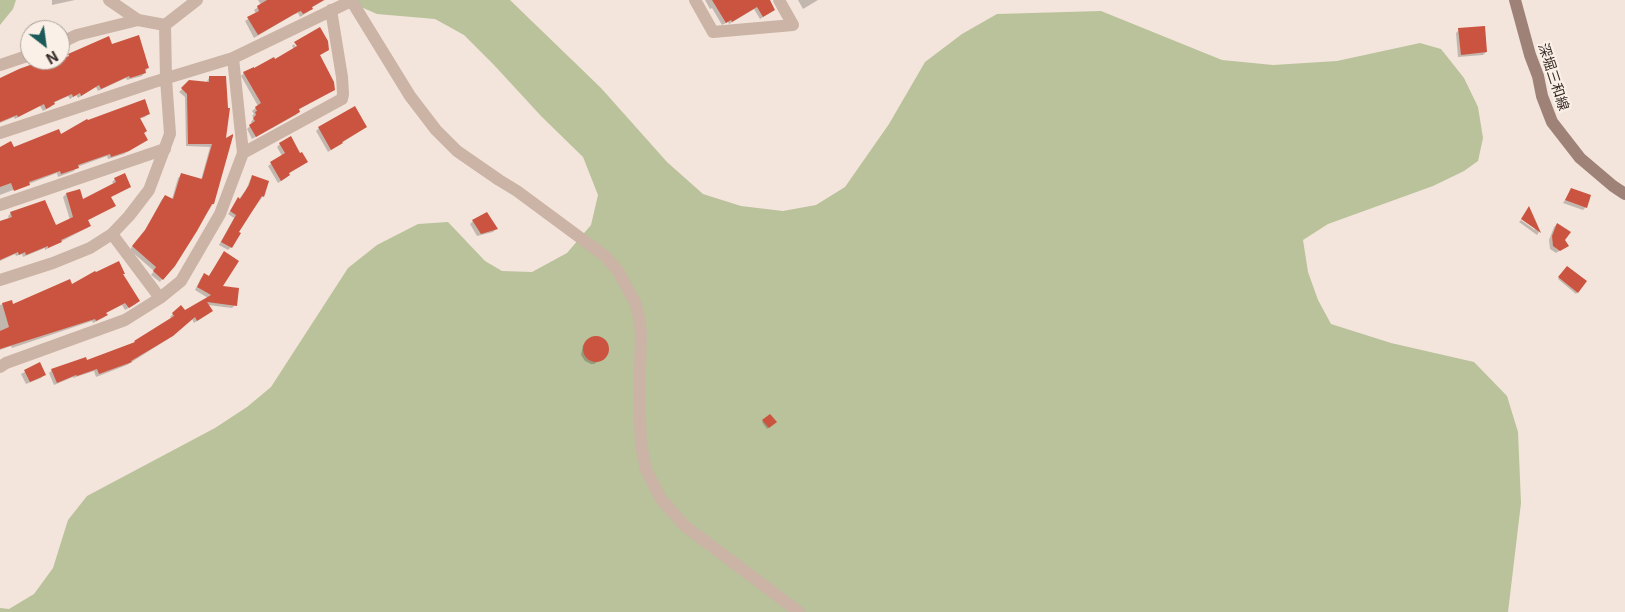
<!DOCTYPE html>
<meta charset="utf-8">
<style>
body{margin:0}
#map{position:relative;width:1625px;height:612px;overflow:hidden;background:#f3e5db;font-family:Inter,sans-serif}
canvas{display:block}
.north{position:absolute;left:20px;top:20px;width:50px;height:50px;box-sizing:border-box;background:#faf0e7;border:1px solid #aca19a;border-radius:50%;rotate:150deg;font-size:14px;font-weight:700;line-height:20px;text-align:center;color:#372b27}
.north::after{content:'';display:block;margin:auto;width:18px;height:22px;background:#1b5a58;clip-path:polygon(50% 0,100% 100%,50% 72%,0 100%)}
</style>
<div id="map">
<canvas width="1625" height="612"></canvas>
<div class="north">N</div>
</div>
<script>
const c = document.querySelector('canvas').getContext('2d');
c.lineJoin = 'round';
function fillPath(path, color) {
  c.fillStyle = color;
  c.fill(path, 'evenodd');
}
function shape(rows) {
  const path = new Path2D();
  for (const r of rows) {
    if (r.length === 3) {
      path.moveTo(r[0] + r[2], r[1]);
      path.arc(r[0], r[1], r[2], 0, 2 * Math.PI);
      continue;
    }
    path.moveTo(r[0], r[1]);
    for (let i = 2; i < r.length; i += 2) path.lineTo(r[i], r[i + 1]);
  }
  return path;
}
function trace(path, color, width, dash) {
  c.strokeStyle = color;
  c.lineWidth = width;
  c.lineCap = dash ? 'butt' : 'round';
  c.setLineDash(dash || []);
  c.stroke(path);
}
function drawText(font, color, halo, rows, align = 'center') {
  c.font = font + ' Inter,"Noto Sans JP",sans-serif';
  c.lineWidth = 4.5;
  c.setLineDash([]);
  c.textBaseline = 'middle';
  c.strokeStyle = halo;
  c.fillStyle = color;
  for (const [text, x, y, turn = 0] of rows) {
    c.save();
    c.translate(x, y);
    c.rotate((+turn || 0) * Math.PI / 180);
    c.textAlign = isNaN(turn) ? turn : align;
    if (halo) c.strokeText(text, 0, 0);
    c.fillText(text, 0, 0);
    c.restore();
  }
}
const green = shape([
 [0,0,16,0,13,9,0,25],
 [345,0,510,0,601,88,667,162,703,194,741,206,783,211,816,205,845,187,889,124,925,62,962,34,997,14,1101,11,1222,60,1273,65,1337,61,1420,43,1441,49,1464,78,1478,107,1483,138,1478,161,1464,171,1433,186,1328,224,1303,240,1308,272,1318,300,1331,324,1391,343,1474,362,1507,396,1518,432,1521,503,1508,612,0,612,0,608,9,609,34,594,53,568,68,520,87,496,215,428,247,407,271,387,348,268,377,245,418,224,448,222,485,261,502,271,532,272,567,253,591,225,598,195,583,157,541,116,494,65,464,35,435,19,377,14]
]);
const shadow = shape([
 [52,0,75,0,52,5],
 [258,0,325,0,311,8,308,12,300,17,298,13,293,15,254,38,245,21,256,14,254,10,261,5],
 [705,0,764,0,774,10,760,19,754,9,729,24,728,22,722,25,712,8,710,9],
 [798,0,818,0,803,9],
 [1459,30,1486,52,1483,55,1458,57,1456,33],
 [108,38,111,45,148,68,142,76,127,80,126,78,98,91,96,87,78,98,76,95,70,99,68,96,53,103,51,107,43,111,40,106,15,119,14,117,0,123,0,80,42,68],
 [294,44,299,52,328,50,319,56,330,92,298,110,299,112,296,115,252,139,247,129,252,124,251,122,254,118,252,116,254,114,252,111,258,106,241,76,244,73,274,61,294,49,292,46],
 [209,78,226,109,213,204,160,282,151,275,154,271,131,251,131,248,143,235,162,199,165,196,172,199,178,178,181,175,201,180,210,147,186,146,185,97,179,92,190,82,206,83],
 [148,114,145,117,139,119,147,140,124,154,108,159,107,156,77,167,74,171,58,177,57,173,0,195,0,148,13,149,60,135],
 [366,127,328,152,316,131,319,128],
 [280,144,300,155,307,162,288,174,289,175,286,178,278,183,268,166,282,156,277,147],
 [253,177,268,182,263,196,237,232,231,247,228,250,219,245,234,218,228,214,246,190,250,180],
 [115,179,130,187,110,197,114,206,87,221,90,226,87,228,45,250,45,248,23,257,22,254,16,256,15,254,0,261,0,222,9,219,8,216,11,213,55,227,70,220,63,197,66,194,79,190,82,201,114,185,112,182],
 [1572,189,1586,207,1583,210,1563,203],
 [1531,213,1539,232,1537,235,1519,222,1521,220,1535,230],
 [473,221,496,229,493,232,477,236,470,224],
 [1557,224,1567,246,1556,253,1550,249,1549,240,1554,227],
 [224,253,221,287,235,305,232,308,208,305,211,311,208,314,194,323,192,319,168,339,127,365,96,377,94,371,73,378,73,377,54,385,49,373,52,370,87,362,132,344,172,319,170,317,173,314,185,312,208,298,195,290,201,278,204,275,208,277],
 [1567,268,1585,282,1576,294,1558,279],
 [122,275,136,304,125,310,122,305,105,313,106,315,103,318,93,323,92,321,12,348,11,346,0,350,0,305,11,301,12,306,72,285],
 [596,336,599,337,604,341,606,348,605,356,602,359,594,364,591,364,585,361,581,355,583,345],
 [39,364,44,375,41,378,26,384,21,374],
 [770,416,775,422,767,429,762,422]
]);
const building = shape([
 [267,0,324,0,312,7,313,9,303,14,301,11,298,12,258,35,247,17,259,11,257,6],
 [712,0,770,0,775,10,763,17,757,7,732,22,731,20,726,23],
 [1485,26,1487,52,1461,55,1458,28],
 [320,27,328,41,329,50,320,55,334,82,335,90,299,109,300,112,256,137,249,125,255,121,253,118,256,115,255,112,257,111,255,107,261,103,243,72,254,67,254,68,274,57,275,59,297,46,294,42],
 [139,35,149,68,145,69,146,73,130,78,129,76,101,89,99,85,81,96,80,93,73,97,72,94,54,102,55,104,46,109,44,104,18,117,17,115,0,122,0,78,19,69,41,61,43,66,60,60,69,56,68,54,109,36,112,44],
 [209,76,226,76,228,108,230,108,226,138,233,134,233,136,214,204,212,204,197,231,175,266,163,280,153,271,156,267,132,246,145,230,165,195,173,199,181,173,202,179,212,144,188,144,187,94,181,88,189,80,209,82],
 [145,99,150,114,140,118,147,131,144,133,148,140,129,151,111,157,110,154,78,165,79,168,61,174,60,171,29,182,30,185,14,191,11,183,0,187,0,147,11,141,14,147,59,129,61,134,87,119,88,120],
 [355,106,367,127,342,142,343,143,331,150,318,127],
 [291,136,300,153,302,152,308,162,289,173,290,175,281,181,270,162,285,153,279,143],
 [125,173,131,187,111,197,116,206,88,220,91,226,61,240,62,242,48,248,48,246,26,255,25,252,19,255,18,252,0,260,0,221,12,217,10,212,45,200,56,225,73,217,66,193,80,189,83,199,116,182,114,178],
 [252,175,269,181,264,197,262,196,239,232,241,233,232,248,221,242,236,215,230,211,238,197,240,199,249,185],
 [1571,188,1591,195,1587,208,1565,200],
 [1529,206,1541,233,1521,219],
 [487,212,498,229,481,234,472,220],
 [1557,223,1571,232,1565,240,1569,246,1560,251,1553,246,1552,236],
 [224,251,239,261,223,286,239,288,237,306,207,302,213,311,197,321,195,317,173,336,131,361,132,362,99,374,97,369,77,376,76,375,57,383,51,369,86,357,87,360,135,342,134,341,174,316,172,313,181,305,185,310,211,295,197,287,204,273,209,276],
 [119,261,125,274,123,274,140,301,129,308,125,303,106,313,108,315,96,321,95,319,0,349,0,331,9,327,2,303,12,300,13,304,70,279,72,284,95,271,96,272],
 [1567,266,1587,281,1578,293,1558,277],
 [596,349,13],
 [40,362,46,375,30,382,24,370],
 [770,414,777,422,769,428,762,420]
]);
const minor = shape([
 [695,0,713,32,793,25,779,0],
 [60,43,77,35,138,20],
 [0,65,30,55],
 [0,133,154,82,233,58,351,1],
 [243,153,342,99,343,94,342,77,331,10],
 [0,205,165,149],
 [112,234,160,298],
 [0,367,6,363,125,320,160,298,181,281,220,214,243,153,233,58]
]);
const tertiary = shape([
 [109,0,138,20,165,25,197,0],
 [351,0,410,96,436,130,457,151,499,180,517,191,605,256,618,271,636,304,639,318,641,333,639,399,641,444,646,470,661,499,685,526,799,612],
 [0,280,53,263,90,248,112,234,129,216,149,190,170,134,166,79,165,25]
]);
const secondary = shape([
 [1515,0,1530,55,1538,76,1542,96,1552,122,1580,158,1613,186,1625,194]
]);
const streetNames = [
 ["深堀三和線",1553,77,72]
];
fillPath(green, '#b9c29a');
fillPath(shadow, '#0003');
fillPath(building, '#cb5440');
trace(minor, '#cbb3a6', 12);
trace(tertiary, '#cbb3a6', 12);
trace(secondary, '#9f8277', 12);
drawText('14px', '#372b27', '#faf0e7', streetNames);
</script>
